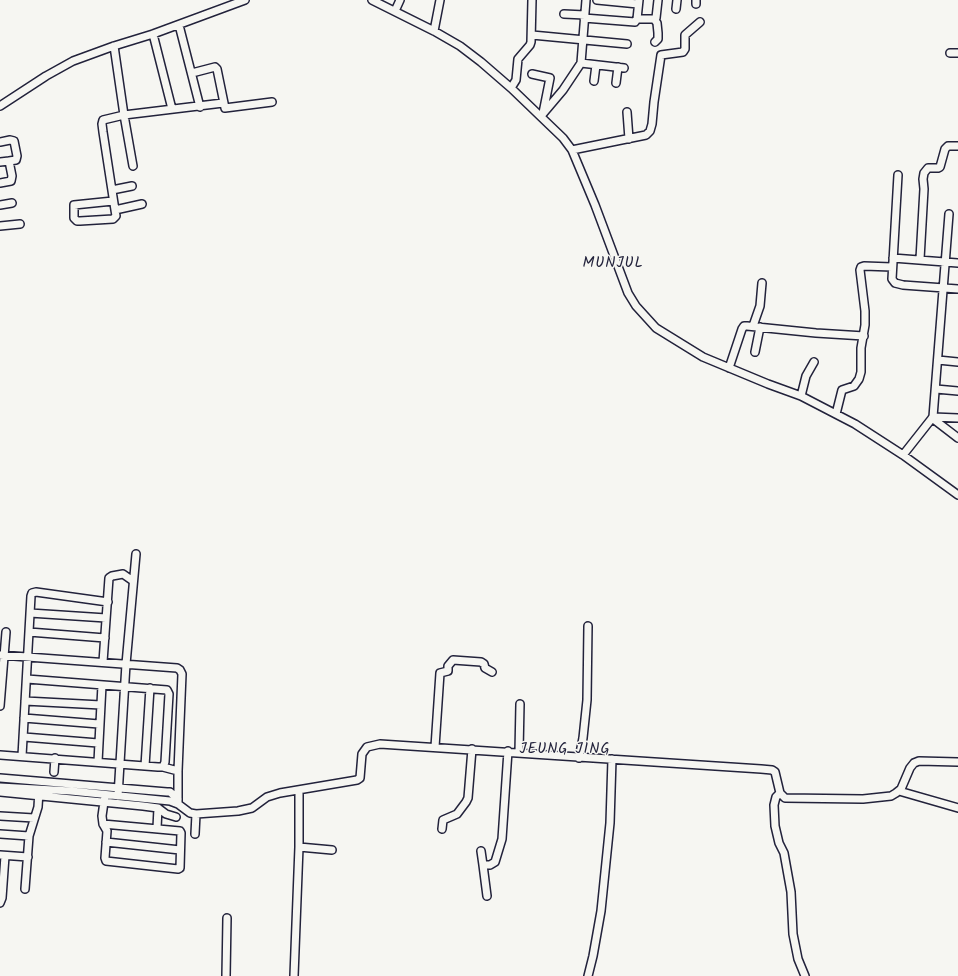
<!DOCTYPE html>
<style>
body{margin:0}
canvas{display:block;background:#f6f6f2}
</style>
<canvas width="958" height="976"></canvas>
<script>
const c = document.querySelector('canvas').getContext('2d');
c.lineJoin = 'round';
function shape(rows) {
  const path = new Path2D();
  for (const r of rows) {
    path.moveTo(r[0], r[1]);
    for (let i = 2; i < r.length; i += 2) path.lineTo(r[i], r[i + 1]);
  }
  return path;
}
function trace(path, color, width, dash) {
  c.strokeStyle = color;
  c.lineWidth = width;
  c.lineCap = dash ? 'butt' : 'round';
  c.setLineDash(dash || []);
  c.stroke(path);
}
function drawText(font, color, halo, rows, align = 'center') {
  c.font = font + ' Kalam,sans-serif';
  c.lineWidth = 3;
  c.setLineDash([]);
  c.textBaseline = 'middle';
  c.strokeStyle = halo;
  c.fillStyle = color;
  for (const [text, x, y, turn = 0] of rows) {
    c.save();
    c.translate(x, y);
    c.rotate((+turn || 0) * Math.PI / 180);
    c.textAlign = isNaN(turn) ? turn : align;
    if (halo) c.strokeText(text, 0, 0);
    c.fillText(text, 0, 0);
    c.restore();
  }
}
const minor = shape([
 [372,0,434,31,460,46,481,62,511,88,563,138,572,150,595,205,628,293,636,306,656,328,703,357,768,384,801,396,855,424,903,455,958,495],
 [597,0,638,4],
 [696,4,696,0],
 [676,9,677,0],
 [395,11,400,0],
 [564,14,585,15],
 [584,18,635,22,637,19,639,0],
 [637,19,654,19,656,18,658,0],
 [654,19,657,23,658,33,658,39,655,42],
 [179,25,200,107],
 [434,31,440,0],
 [153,34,172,109],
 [532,35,627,44],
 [114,46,124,115,133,166],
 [950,53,958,53],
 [581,63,624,68],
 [192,73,215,67,217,69,225,108,272,102],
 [532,74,550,78,543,113],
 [594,81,596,65],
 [616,83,618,67],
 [511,88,516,80,518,59,530,45,531,42,532,0],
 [0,106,46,76,73,61,114,46,153,34,245,0],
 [627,112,629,139],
 [541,116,563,90,581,63,586,0],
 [0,142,10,140,14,141,17,156,16,160,9,161,12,176,11,181,0,183],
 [572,150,646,135,650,131,652,124,654,102,661,55,683,52,685,49,685,35,700,22],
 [0,162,9,161],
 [898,175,892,279,895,283,903,285,958,289],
 [112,190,132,186],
 [113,201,74,205,74,218,77,221,80,221,113,219,116,216,115,210,103,132,102,124,103,120,124,115,223,103],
 [0,205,12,203],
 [115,210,142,204],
 [0,226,20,224],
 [893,258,958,263],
 [920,259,924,189,923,179,924,173,928,168,938,168,940,167,945,149,948,146,958,146],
 [753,326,760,306,762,283],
 [755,352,760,327],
 [938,360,958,362],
 [729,368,742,329,744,326,747,326,816,333,864,336],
 [936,389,958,391],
 [801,396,806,376,814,362],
 [836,414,842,390,854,386,859,379,861,372,861,348,865,325,865,311,860,270,861,267,864,266,892,267],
 [933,417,958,418],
 [932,418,958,438],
 [903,455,933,417,949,214],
 [30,613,106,618],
 [29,632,105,638],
 [0,655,177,668,180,670,182,674,178,771,178,804],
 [103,662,109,578,112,576,123,574,133,581],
 [25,701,101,705],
 [0,706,6,632],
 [24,718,99,724],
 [24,737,98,743],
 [435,747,440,673,448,671,448,666,453,660,481,662,484,664,485,668,492,672],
 [519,752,520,704],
 [0,755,158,767,163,767,165,762,169,694,167,690,27,679],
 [22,756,31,596,32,593,36,592,108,602],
 [579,758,583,738,587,700,588,626],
 [98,762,102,685],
 [145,766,150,688],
 [163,767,178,771],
 [54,772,55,758],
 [0,778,167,792,170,792,178,799],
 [0,787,71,791,170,801,178,804,190,813,196,814,238,811,252,808,267,797,280,793,357,780,360,778,362,754,367,747,380,744,761,769,772,770,775,772,780,793,785,798,863,799,891,796,896,793,901,789,910,768,914,763,919,761,958,762],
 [899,791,958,808],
 [0,792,143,806,158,808,166,814,176,817],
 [780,793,776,797,774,805,775,826,779,843,784,853,791,892,793,934,798,959,805,976],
 [118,796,126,664,136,554],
 [0,816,34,818],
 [103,824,180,831,181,833,180,868,178,869,106,861,105,858,107,831,103,824,102,816,105,795],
 [157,828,158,808],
 [442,829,443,820,457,814,466,802,468,798,472,749],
 [0,834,29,836],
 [195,834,196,814],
 [106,842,180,850],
 [299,847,332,850],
 [481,851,483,865],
 [0,855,28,857],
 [25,889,29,836,38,807,39,791],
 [487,896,483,865,490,865,495,862,502,839,508,751],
 [0,903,2,898,5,856],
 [226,976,227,918],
 [294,976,299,847,299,790],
 [588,976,593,956,601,911,610,823,612,759]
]);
const quarterNames = [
 ["MUNJUL",613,264],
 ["JEUNG JING",565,750]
];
trace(minor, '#22223b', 10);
trace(minor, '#f6f6f2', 7);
c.letterSpacing = '1px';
drawText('15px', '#22223b', '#f6f6f2', quarterNames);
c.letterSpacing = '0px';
</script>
